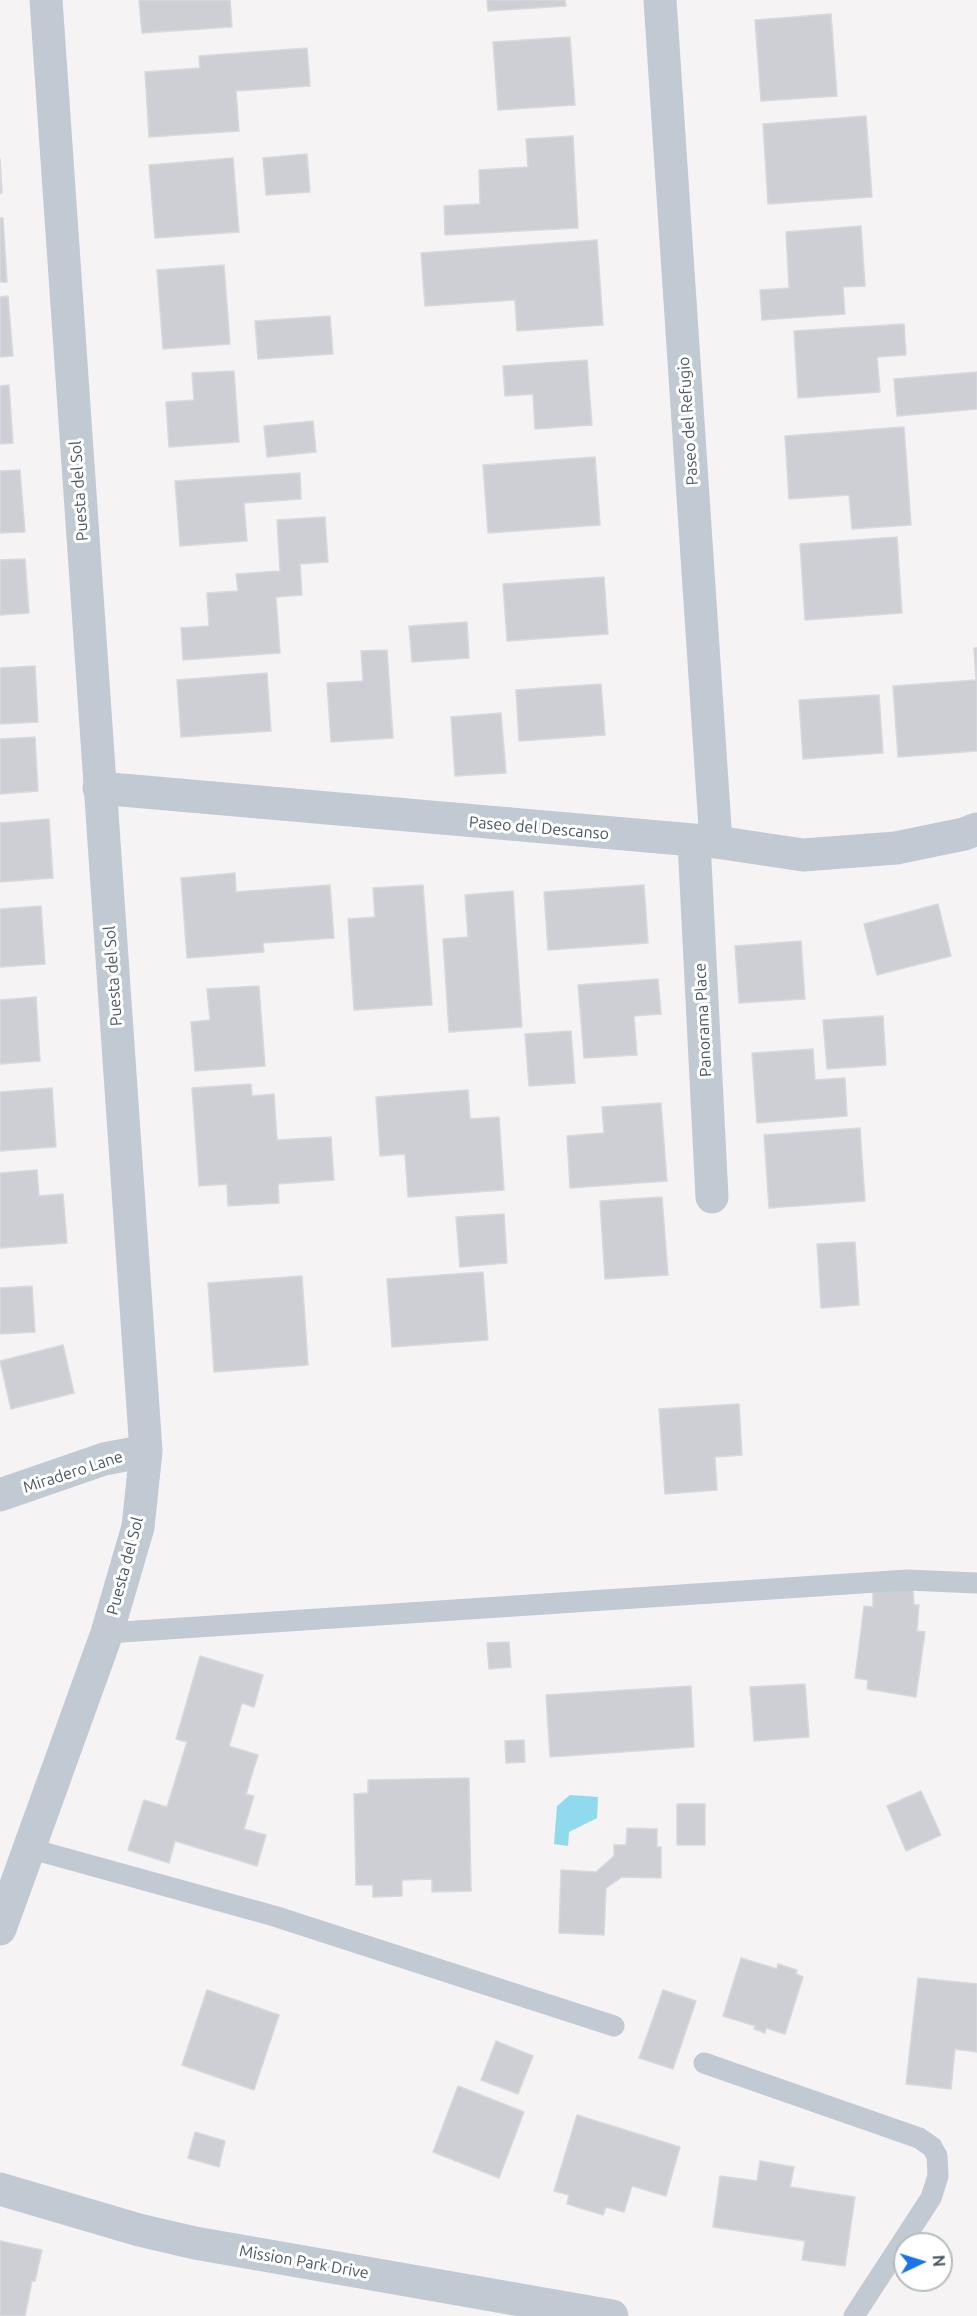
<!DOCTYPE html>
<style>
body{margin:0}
#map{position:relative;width:977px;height:2316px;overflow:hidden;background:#f5f3f3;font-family:Ubuntu,sans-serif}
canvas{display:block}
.north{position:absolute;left:893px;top:2232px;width:60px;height:60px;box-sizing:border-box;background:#fff;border:2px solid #b7bbc0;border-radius:50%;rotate:86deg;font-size:16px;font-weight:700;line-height:24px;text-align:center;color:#4a5661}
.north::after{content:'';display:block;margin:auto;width:21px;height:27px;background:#1a73e8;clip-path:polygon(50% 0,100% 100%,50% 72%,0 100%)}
</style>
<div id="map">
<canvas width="977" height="2316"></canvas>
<div class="north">N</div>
</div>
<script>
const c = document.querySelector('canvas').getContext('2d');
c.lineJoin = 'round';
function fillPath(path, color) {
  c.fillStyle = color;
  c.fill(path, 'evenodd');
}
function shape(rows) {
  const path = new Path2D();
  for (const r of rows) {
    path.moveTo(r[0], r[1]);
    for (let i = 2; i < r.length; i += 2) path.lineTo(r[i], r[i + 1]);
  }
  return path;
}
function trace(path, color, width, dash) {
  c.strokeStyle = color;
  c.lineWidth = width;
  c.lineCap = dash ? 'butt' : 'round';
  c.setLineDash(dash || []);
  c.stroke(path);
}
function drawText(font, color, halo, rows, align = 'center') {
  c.font = font + ' Ubuntu,sans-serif';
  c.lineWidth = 6;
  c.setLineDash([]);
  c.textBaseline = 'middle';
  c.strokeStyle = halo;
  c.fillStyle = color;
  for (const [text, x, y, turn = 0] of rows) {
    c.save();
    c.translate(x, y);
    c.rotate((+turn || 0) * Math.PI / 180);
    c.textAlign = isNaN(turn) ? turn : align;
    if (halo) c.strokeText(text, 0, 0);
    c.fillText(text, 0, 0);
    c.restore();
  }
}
const water = shape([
 [570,1795,598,1797,597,1818,569,1832,568,1846,554,1844,557,1806]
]);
const building = shape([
 [139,0,230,0,232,27,142,33,139,0],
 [487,0,565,0,566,6,488,11,487,0],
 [831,14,837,96,761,101,755,20,831,14],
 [570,37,575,105,498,110,493,42,570,37],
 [307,48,310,86,236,91,239,131,149,137,145,72,200,68,199,56,307,48],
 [866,116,872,197,768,204,763,124,866,116],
 [573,136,578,228,445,235,444,206,480,204,479,170,528,167,526,139,573,136],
 [307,154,310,192,266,195,263,158,307,154],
 [233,158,239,232,155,238,149,165,233,158],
 [0,159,2,193,0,193,0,159],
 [0,218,3,218,7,282,0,282,0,218],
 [861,226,865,286,843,287,845,314,762,320,760,290,789,288,786,232,861,226],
 [597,240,603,325,517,331,515,300,425,306,421,253,597,240],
 [224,265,230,344,163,349,157,270,224,265],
 [8,296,13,356,0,357,0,297,8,296],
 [330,316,333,354,258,359,255,321,330,316],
 [904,324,906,355,877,357,880,392,798,398,794,331,904,324],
 [587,360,592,425,535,429,533,394,505,396,503,366,587,360],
 [234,371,239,442,169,447,166,402,194,400,192,373,234,371],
 [977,372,977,409,897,416,894,379,977,372],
 [9,385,13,443,0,444,0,386,9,385],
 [313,421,316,452,267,457,264,426,313,421],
 [904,427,911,525,852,529,849,495,789,499,785,436,904,427],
 [595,457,600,525,488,533,483,465,595,457],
 [20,470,25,532,0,533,0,471,20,470],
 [300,473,301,499,244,503,247,541,180,546,175,481,300,473],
 [325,517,328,562,300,564,302,595,276,597,280,653,183,660,181,628,209,626,207,593,238,591,236,574,280,571,277,520,325,517],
 [897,537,902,613,805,620,800,544,897,537],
 [25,559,29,613,0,615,0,560,25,559],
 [604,577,608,634,507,641,503,584,604,577],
 [467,622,469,658,412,662,409,626,467,622],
 [974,648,977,648,977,751,898,757,893,686,976,680,974,648],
 [387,650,393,738,331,742,327,683,363,681,361,651,387,650],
 [35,666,38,722,0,724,0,668,35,666],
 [267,673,271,731,181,737,177,680,267,673],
 [601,684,605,735,519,741,516,690,601,684],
 [879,695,883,753,803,759,799,700,879,695],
 [501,713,506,773,455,776,451,717,501,713],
 [35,737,38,791,0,794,0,739,35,737],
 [49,819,53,878,0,882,0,823,49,819],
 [235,873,236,892,330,885,334,938,263,943,264,952,187,958,181,878,235,873],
 [423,885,432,1005,354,1010,348,919,375,917,373,888,423,885],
 [644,885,648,943,548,950,544,892,644,885],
 [513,891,522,1027,449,1032,443,939,468,937,465,895,513,891],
 [938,904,951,956,877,975,864,924,938,904],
 [41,906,45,964,0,967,0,909,41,906],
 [801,941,805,999,739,1003,735,946,801,941],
 [658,979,661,1014,634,1016,637,1055,584,1058,578,985,658,979],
 [259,986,265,1066,195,1071,191,1022,210,1020,207,989,259,986],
 [36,997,40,1061,0,1064,0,1000,36,997],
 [883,1016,886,1065,827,1069,823,1020,883,1016],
 [571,1031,575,1083,529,1086,525,1034,571,1031],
 [813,1049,815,1080,845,1078,847,1116,757,1123,752,1053,813,1049],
 [251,1084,252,1096,274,1094,277,1140,331,1137,334,1180,278,1184,279,1203,228,1206,227,1184,199,1186,192,1088,251,1084],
 [52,1088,56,1147,0,1151,0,1092,52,1088],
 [468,1090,470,1119,499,1117,504,1190,408,1197,405,1154,380,1156,376,1097,468,1090],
 [661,1103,667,1181,570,1188,567,1136,604,1133,602,1107,661,1103],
 [860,1128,865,1201,769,1208,764,1135,860,1128],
 [37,1170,39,1196,63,1194,67,1243,0,1248,0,1173,37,1170],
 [662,1197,668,1275,605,1279,600,1201,662,1197],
 [504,1214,507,1263,460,1267,456,1217,504,1214],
 [855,1242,859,1305,821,1308,817,1244,855,1242],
 [483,1272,488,1340,392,1347,387,1279,483,1272],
 [302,1276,308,1365,214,1372,208,1283,302,1276],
 [32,1286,35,1332,0,1334,0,1288,32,1286],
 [63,1345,74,1393,11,1409,0,1361,63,1345],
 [739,1404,742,1455,715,1457,717,1490,665,1494,659,1409,739,1404],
 [913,1589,914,1605,919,1605,917,1631,925,1632,916,1697,867,1689,868,1680,855,1678,864,1606,873,1607,873,1592,913,1589],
 [509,1642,511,1667,489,1669,487,1643,509,1642],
 [200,1656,263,1675,254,1707,242,1703,229,1746,258,1755,246,1794,254,1796,244,1829,266,1835,257,1866,175,1841,169,1863,128,1850,144,1800,167,1807,187,1742,176,1739,200,1656],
 [805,1684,809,1737,754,1741,750,1687,805,1684],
 [691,1686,694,1747,550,1757,546,1695,691,1686],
 [524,1740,525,1762,506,1763,505,1741,524,1740],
 [469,1778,471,1891,432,1892,432,1879,402,1880,402,1896,373,1897,373,1885,356,1885,354,1794,368,1793,368,1780,469,1778],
 [921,1791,941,1835,906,1851,887,1806,921,1791],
 [677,1804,705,1804,705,1845,677,1845,677,1804],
 [627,1828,657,1829,657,1847,661,1847,661,1878,622,1877,606,1888,604,1935,559,1933,561,1870,596,1872,614,1856,614,1845,626,1845,627,1828],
 [741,1958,777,1969,778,1964,797,1970,796,1974,803,1977,785,2034,766,2028,765,2033,754,2029,755,2026,723,2016,741,1958],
 [918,1978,977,1984,977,2052,955,2049,951,2089,906,2084,918,1978],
 [207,1990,279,2015,254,2090,182,2065,207,1990],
 [663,1990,696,2001,673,2069,639,2058,663,1990],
 [496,2041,533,2056,518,2094,481,2080,496,2041],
 [458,2086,524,2112,499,2178,433,2152,458,2086],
 [577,2115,680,2147,666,2196,632,2186,624,2212,606,2207,603,2215,567,2204,569,2195,554,2191,577,2115],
 [195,2132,225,2141,219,2167,188,2158,195,2132],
 [760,2161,794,2167,790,2187,855,2197,845,2266,802,2260,805,2241,713,2227,720,2176,757,2181,760,2161],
 [0,2241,42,2250,35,2281,32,2281,25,2316,0,2316,0,2241]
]);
const service = shape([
 [107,1633,907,1580,977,1583],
 [28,1848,274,1916,614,2026],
 [704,2063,919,2138,932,2147,937,2156,938,2176,931,2198,854,2316]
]);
const minor = shape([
 [660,0,716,842],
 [99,788,716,842,803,855,896,848,964,834,977,829],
 [694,842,712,1197],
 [0,1495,104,1459,146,1451],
 [0,1929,107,1633,138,1527,146,1451,46,0],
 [0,2189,139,2230,195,2243,612,2316]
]);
const streetNames = [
 ["Paseo del Refugio",688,421,-94],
 ["Puesta del Sol",79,491,-94],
 ["Paseo del Descanso",539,828,5],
 ["Puesta del Sol",113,976,-94],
 ["Panorama Place",703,1020,-93],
 ["Miradero Lane",73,1472,-18],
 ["Puesta del Sol",125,1566,-75],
 ["Mission Park Drive",304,2262,10]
];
fillPath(water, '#90daee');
fillPath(building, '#cdcfd5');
trace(building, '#d7d9de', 1.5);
trace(service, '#c1cad2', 21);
trace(minor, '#c1cad2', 33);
drawText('16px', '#4a5661', '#fff', streetNames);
</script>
